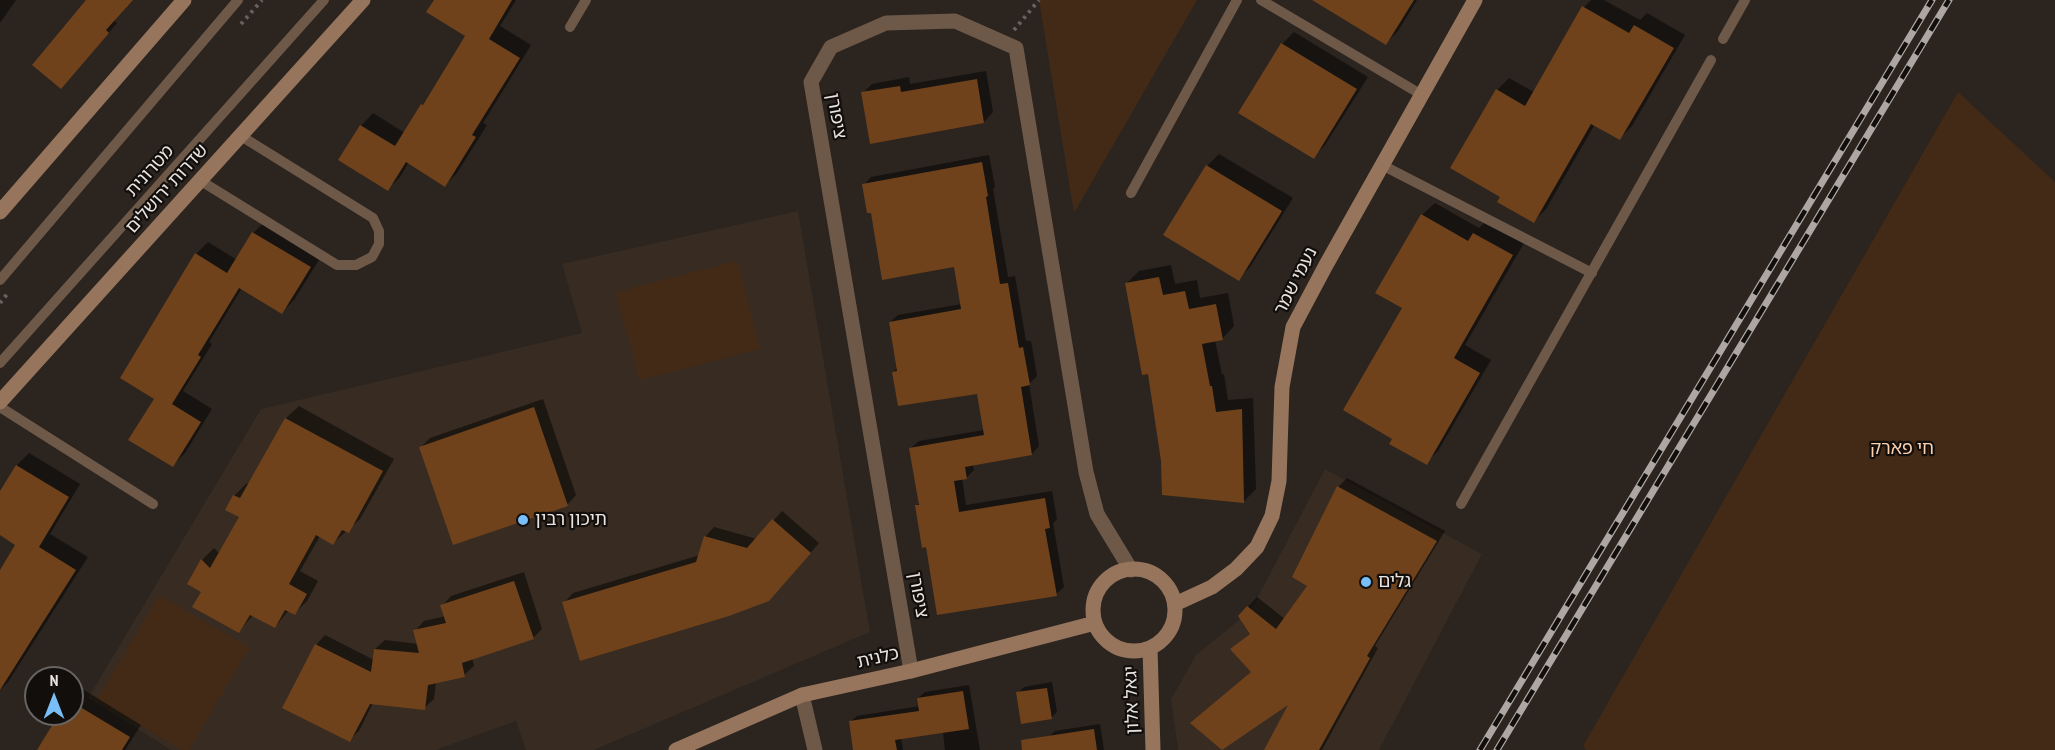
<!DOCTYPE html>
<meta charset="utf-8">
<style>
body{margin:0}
#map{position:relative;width:2055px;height:750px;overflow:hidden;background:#2b241f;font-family:"PT Sans Narrow",sans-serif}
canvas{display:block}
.north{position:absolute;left:24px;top:666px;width:60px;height:60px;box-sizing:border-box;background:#110e0c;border:2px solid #676461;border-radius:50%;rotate:0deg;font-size:16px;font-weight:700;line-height:24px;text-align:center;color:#e9e4e1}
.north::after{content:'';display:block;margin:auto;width:21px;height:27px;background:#7abef8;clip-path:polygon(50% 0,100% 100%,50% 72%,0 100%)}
</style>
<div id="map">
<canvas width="2055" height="750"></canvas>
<div class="north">N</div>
</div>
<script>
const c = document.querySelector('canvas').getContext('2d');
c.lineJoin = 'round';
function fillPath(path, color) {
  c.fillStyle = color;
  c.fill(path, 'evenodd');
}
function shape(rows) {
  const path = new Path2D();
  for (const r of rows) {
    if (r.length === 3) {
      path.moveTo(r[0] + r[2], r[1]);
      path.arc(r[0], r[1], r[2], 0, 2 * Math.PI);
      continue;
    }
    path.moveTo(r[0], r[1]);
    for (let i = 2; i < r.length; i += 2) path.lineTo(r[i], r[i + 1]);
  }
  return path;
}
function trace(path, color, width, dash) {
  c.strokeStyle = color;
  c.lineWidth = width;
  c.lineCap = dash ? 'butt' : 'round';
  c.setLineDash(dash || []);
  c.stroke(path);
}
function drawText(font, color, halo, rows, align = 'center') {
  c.font = font + ' "PT Sans Narrow","Noto Sans Hebrew",sans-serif';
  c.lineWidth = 4.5;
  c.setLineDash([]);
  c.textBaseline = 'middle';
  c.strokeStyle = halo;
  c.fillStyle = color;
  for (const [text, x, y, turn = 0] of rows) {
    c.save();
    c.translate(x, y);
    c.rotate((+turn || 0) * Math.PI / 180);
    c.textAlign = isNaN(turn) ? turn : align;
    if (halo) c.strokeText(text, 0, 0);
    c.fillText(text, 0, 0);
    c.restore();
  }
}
const built = shape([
 [798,211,870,632,594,750,526,750,516,721,436,750,171,750,88,698,261,409,582,333,562,264],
 [1325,469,1482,554,1379,750,1178,750,1171,699,1196,655,1251,610]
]);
const green = shape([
 [1039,0,1197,0,1074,213],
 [1958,92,2055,182,2055,750,1586,750,1583,746],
 [737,261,760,349,639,380,616,292],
 [159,595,249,648,189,750,182,750,97,700]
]);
const shadow = shape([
 [0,0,16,0,0,23],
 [88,0,132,0,114,20,117,23,70,78],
 [436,0,516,0,500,26,531,45,483,123,487,125,457,173,445,185,409,162,400,177,388,189,361,126,373,113,405,133,422,105,429,97,467,35],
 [1315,0,1417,0,1398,31,1386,43],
 [1591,0,1604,0,1640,20,1647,13,1685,35,1632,126,1620,138,1595,124,1546,209,1534,221,1502,196,1497,90,1509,78,1534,92,1584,7],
 [1294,32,1368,77,1325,145,1313,157,1282,44],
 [986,71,993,112,984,122,863,93,872,84,909,77,910,84],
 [1219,154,1293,198,1250,267,1238,279,1165,234,1207,166],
 [989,155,995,187,993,189,1008,277,1015,276,1026,341,1031,341,1037,376,1029,384,1039,446,1032,454,973,464,974,470,966,478,962,478,966,505,1052,491,1057,519,1053,523,1064,587,1056,594,927,545,916,506,920,502,911,448,919,441,984,430,978,393,893,372,898,367,890,322,898,315,962,304,955,266,872,211,864,185,871,177],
 [1435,203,1479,228,1486,221,1524,243,1465,345,1491,360,1438,451,1426,463,1394,438,1404,308,1422,215],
 [266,221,322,255,294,300,282,312,242,288,209,342,212,344,183,391,212,409,185,453,173,465,156,399,196,254,208,242,237,260,253,233],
 [1171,265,1175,284,1197,280,1200,298,1228,293,1234,326,1222,339,1215,340,1222,375,1224,374,1228,400,1253,398,1256,489,1244,501,1163,461,1149,372,1127,283,1139,271],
 [543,399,576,495,567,505,421,447,430,438],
 [299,406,394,459,360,519,333,543,320,536,300,571,318,581,307,601,295,613,289,610,275,627,253,615,239,631,203,592,189,584,202,560,214,548,220,554,241,517,227,509,234,496,247,483,249,485,286,418],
 [29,453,80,484,50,534,88,557,8,682,0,690,0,572,17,544,0,534,0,494,17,465],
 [1347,478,1445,531,1375,646,1378,648,1322,750,1265,750,1293,700,1253,672,1232,649,1251,633,1240,616,1257,597,1285,619,1309,585,1338,487],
 [782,511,819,543,778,590,564,603,573,593,700,555,705,537,714,527,757,539],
 [524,572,542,629,533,638,472,658,474,666,464,675,436,682,434,699,424,708,373,703,359,731,349,740,284,707,316,645,325,635,374,660,375,649,385,640,418,644,415,631,424,621,446,616,442,606,451,596],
 [1052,682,1057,712,1051,718,1018,693,1024,687],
 [969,685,980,750,945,750,943,732,901,738,903,750,855,750,850,722,857,716,920,706,918,698,925,692],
 [81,688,141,725,125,750,39,750,61,714,72,714,72,698],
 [1100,724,1104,750,1051,750,1049,737,1055,731]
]);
const building = shape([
 [86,0,133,0,106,30,109,33,61,89,32,65],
 [434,0,512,0,489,39,520,58,472,135,476,137,445,187,406,162,388,191,338,160,360,125,395,146,421,104,423,105,465,36,426,12],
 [1312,0,1414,0,1386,45],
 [1582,6,1629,33,1634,25,1674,48,1620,140,1591,124,1534,223,1497,202,1500,197,1450,168,1496,89,1525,106],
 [1281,43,1357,89,1314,159,1238,113],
 [977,79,984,123,870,144,861,92,900,86,901,92],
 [982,162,988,196,986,197,1000,284,1008,283,1019,348,1023,347,1030,385,1021,387,1032,455,965,467,967,479,954,481,959,512,1045,498,1050,528,1045,529,1057,596,937,615,926,547,922,548,915,505,919,505,909,448,984,435,977,394,898,406,892,372,897,371,889,322,961,309,954,267,882,280,871,213,867,213,862,184],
 [1206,165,1282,211,1239,281,1163,235],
 [1421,214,1468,241,1473,233,1513,255,1454,358,1480,373,1427,465,1389,444,1392,439,1343,410,1402,308,1375,293],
 [252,232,311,267,282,314,239,288,198,355,201,357,172,404,201,422,173,467,128,440,154,399,120,378,195,253,227,273],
 [1159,277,1163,295,1185,291,1189,309,1216,304,1223,340,1202,344,1210,386,1212,386,1216,412,1242,409,1244,503,1162,495,1161,461,1148,374,1142,375,1125,283],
 [534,407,568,506,453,545,419,447],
 [285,418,383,471,349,533,342,530,333,545,316,535,289,584,307,594,295,615,285,610,275,628,250,615,239,633,192,607,201,592,187,584,201,559,210,568,239,517,225,510,233,495,240,498],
 [16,465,69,497,39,547,76,570,0,690,0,570,15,545,0,535,0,491],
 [1337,486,1437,541,1367,656,1370,658,1319,750,1264,750,1288,705,1222,750,1190,723,1251,672,1230,649,1250,634,1238,616,1247,606,1276,629,1307,586,1292,577],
 [772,519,811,553,769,601,729,616,580,661,562,602,696,562,704,536,747,548],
 [514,581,534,639,462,663,465,677,428,685,425,710,370,704,350,742,282,708,315,644,371,672,374,649,419,653,413,630,446,623,440,605],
 [1047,688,1052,719,1021,724,1016,692],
 [963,691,969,729,895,740,897,750,853,750,849,721,919,711,917,698],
 [72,702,130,737,122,750,37,750,59,714,72,714],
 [1094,729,1097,750,1022,750,1021,740]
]);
const path = shape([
 [241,24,262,0],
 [1014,30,1039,0],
 [0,303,8,293]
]);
const lane = shape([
 [1261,0,1422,95],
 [570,27,586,0],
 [1723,39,1745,0],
 [1382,165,1592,273],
 [201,181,337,265,356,265,372,257,379,244,379,231,373,218,241,136],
 [1131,193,1237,0],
 [0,280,238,0],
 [0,363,324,0],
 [0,407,153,504],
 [1461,504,1711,60]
]);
const street = shape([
 [911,671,811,82,831,47,886,23,955,21,1016,48,1086,472,1097,514,1131,570],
 [802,695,815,750]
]);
const secondary = shape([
 [0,212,184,0],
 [0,402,363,0],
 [1134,610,41],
 [1175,604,1212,587,1236,569,1257,547,1272,516,1279,481,1282,387,1293,327,1326,265,1475,0],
 [1150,648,1153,750],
 [676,750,802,695,911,671,1095,623]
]);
const rail = shape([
 [1480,750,1932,0],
 [1497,750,1949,0]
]);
const markers = [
 [523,520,6,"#7abef8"],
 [1366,582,6,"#7abef8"]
];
const streetNames = [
 ["ציפורן",836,116,80],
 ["מטרונית",150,171,-48],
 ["שדרות ירושלים",167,189,-48],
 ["נעמי שמר",1296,281,-63],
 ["ציפורן",918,595,80],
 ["כלנית",878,658,-13],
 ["יגאל אלון",1132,700,-92]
];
const parkNames = [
 ["חי פארק",1902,449]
];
const poiNames = [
 ["תיכון רבין",535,520],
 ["גלים",1378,582]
];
fillPath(built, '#372b22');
fillPath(green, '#432a16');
fillPath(shadow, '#0007');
fillPath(building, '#70421b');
trace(path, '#68615d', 4, [3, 4.5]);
trace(lane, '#6e5949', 10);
trace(street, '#6e5949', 15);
trace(secondary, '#97755c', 15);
trace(rail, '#ada7a3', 7);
trace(rail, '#110e0c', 4.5, [14]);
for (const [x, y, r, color] of markers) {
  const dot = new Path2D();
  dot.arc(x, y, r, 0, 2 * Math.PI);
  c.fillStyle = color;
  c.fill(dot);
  trace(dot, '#110e0c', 2);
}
drawText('18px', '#e9e4e1', '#110e0c', streetNames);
drawText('18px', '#fccfad', '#110e0c', parkNames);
drawText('18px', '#e9e4e1', '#110e0c', poiNames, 'left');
</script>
